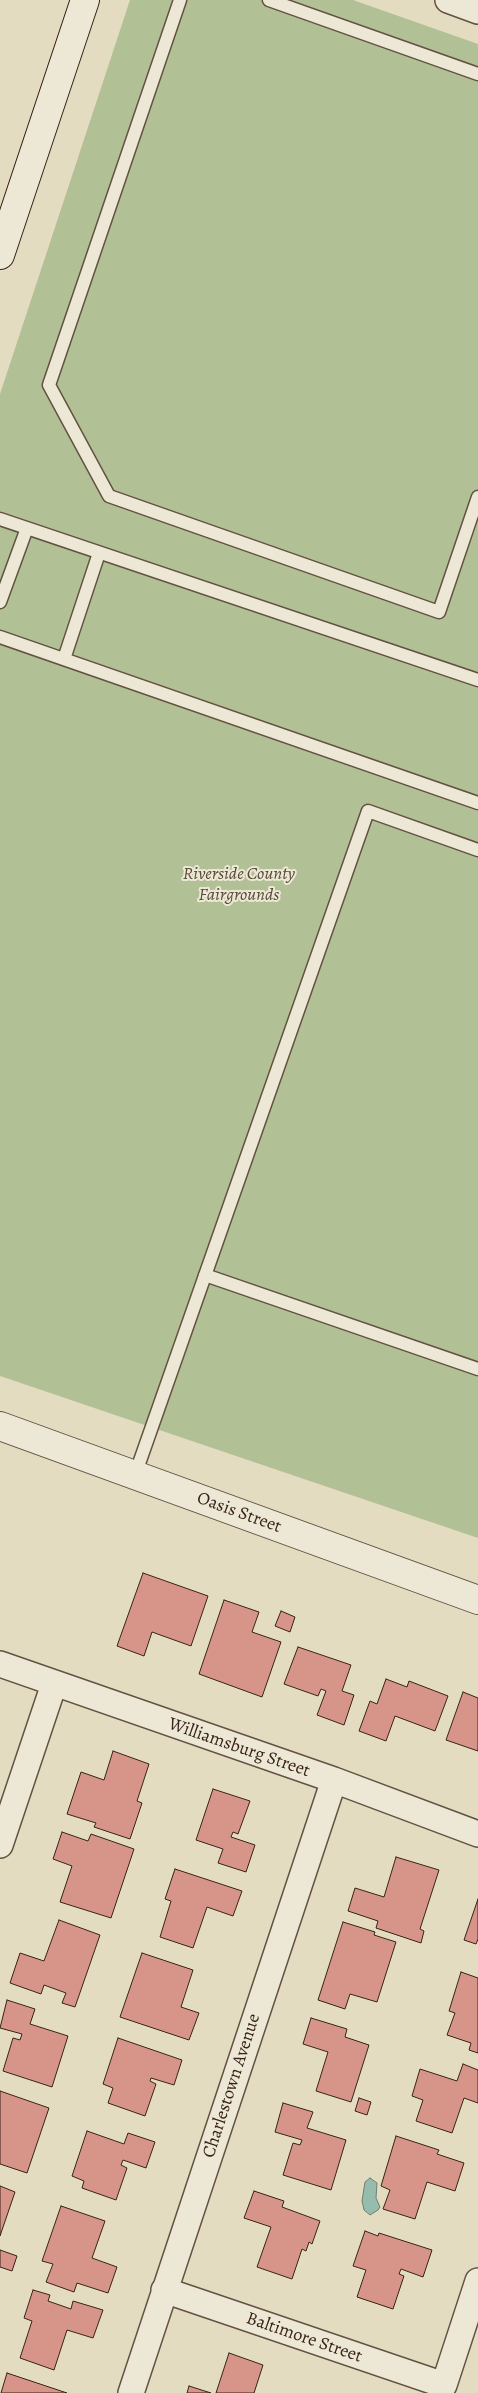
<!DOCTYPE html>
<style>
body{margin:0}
canvas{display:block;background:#e4dcc0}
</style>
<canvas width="478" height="2393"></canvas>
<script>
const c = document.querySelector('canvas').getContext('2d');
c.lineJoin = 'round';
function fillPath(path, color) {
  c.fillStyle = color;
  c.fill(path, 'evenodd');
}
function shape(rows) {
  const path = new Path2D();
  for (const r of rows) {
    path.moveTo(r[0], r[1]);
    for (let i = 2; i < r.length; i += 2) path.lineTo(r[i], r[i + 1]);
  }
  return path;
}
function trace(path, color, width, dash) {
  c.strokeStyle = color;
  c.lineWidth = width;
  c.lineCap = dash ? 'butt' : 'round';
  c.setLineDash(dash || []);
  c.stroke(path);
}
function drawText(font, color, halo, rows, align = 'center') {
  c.font = font + ' Alegreya,serif';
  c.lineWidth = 4;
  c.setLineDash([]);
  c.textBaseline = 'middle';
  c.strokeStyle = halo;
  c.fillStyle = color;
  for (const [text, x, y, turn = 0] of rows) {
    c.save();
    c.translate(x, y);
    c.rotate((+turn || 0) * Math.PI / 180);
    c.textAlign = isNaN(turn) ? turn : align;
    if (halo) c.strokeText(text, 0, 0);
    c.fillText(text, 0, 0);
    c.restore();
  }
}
const green = shape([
 [130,0,353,0,478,44,478,1538,0,1376,0,394]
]);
const water = shape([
 [370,2178,377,2183,376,2198,380,2207,378,2210,370,2215,364,2210,362,2201,365,2182,370,2178]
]);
const building = shape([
 [143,1573,208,1596,191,1646,152,1632,144,1656,117,1646,143,1573],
 [224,1600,259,1612,252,1632,281,1642,262,1697,199,1674,224,1600],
 [281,1611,295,1617,290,1632,275,1626,281,1611],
 [298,1647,351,1665,342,1691,354,1695,344,1725,317,1715,326,1691,321,1689,318,1696,284,1684,298,1647],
 [386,1679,407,1687,409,1681,448,1696,435,1731,395,1716,386,1741,359,1731,370,1701,377,1704,386,1679],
 [463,1692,478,1698,478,1751,446,1740,463,1692],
 [113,1751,149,1764,137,1801,142,1803,130,1839,94,1827,96,1823,67,1814,81,1772,104,1780,113,1751],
 [213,1789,250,1801,238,1834,233,1832,231,1837,255,1845,246,1872,218,1863,223,1849,196,1840,213,1789],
 [62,1832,88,1841,91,1834,134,1849,111,1918,60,1902,72,1866,53,1859,62,1832],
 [396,1857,439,1870,420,1929,424,1931,421,1943,376,1928,378,1921,348,1911,355,1888,384,1897,396,1857],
 [175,1869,242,1891,233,1916,207,1907,193,1948,160,1937,171,1901,165,1899,175,1869],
 [478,1899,478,1939,476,1944,464,1940,478,1899],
 [59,1920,100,1935,75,2007,62,2003,66,1993,44,1985,41,1994,10,1983,20,1953,44,1961,59,1920],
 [343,1922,375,1932,374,1935,396,1942,377,2002,350,1994,345,2009,318,2000,343,1922],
 [142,1953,193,1970,181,2007,199,2013,189,2040,120,2017,142,1953],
 [461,1972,478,1978,478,2053,469,2050,471,2043,447,2035,455,2013,449,2011,461,1972],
 [7,2000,35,2009,30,2024,68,2036,52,2087,3,2071,13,2038,20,2040,22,2034,0,2028,7,2000],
 [311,2018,347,2029,345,2037,369,2045,351,2102,316,2091,328,2052,303,2044,311,2018],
 [118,2038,182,2060,174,2085,151,2078,150,2081,156,2084,145,2116,108,2103,113,2088,103,2084,118,2038],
 [463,2064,478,2070,478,2103,464,2098,452,2133,416,2121,423,2100,412,2096,420,2069,457,2081,463,2064],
 [0,2091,49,2108,27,2173,0,2164,0,2091],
 [359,2098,371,2102,367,2115,355,2111,359,2098],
 [283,2103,313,2112,307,2128,346,2140,331,2190,283,2175,293,2143,300,2145,302,2140,275,2132,283,2103],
 [87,2131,124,2144,128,2133,155,2142,146,2168,123,2160,121,2165,127,2168,116,2200,82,2188,84,2181,72,2176,87,2131],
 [396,2136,439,2150,437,2154,464,2163,455,2191,427,2182,415,2219,383,2209,390,2190,381,2186,396,2136],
 [0,2186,15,2192,0,2236,0,2186],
 [254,2191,284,2201,282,2207,320,2221,312,2244,309,2242,306,2251,302,2249,292,2279,257,2267,271,2227,244,2218,254,2191],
 [61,2206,105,2221,92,2258,117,2267,108,2293,77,2283,74,2292,46,2282,53,2264,42,2261,61,2206],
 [365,2231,378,2236,379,2233,432,2250,423,2277,401,2269,399,2274,404,2276,393,2309,357,2297,366,2270,353,2266,365,2231],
 [0,2250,17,2256,12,2271,0,2267,0,2250],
 [33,2290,50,2295,48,2301,71,2309,73,2301,103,2310,93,2338,67,2330,54,2370,20,2358,32,2321,24,2318,33,2290],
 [229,2353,263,2365,254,2393,216,2393,229,2353],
 [7,2373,67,2393,1,2393,7,2373],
 [189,2386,211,2393,187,2393,189,2386]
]);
const service = shape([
 [180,0,49,385,109,496,439,612,478,497],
 [269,0,478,74],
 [0,519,478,680],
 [0,602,27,528],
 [0,637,478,803],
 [64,659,99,553],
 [205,1275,478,1369],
 [135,1475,368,811,478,850]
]);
const minor = shape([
 [448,0,478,11],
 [0,1664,334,1780,478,1834],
 [0,1845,54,1684],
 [164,2290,444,2385,478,2281],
 [131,2393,334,1780]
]);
const tertiary = shape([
 [0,1426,478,1600]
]);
const secondary = shape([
 [0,255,85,0]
]);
const parkNames = [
 ["Riverside County",239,875],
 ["Fairgrounds",239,896]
];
const streetNames = [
 ["Oasis Street",239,1513,20],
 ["Williamsburg Street",239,1748,19],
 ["Charlestown Avenue",232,2086,-72],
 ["Baltimore Street",304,2338,19]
];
fillPath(green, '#b1c195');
fillPath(water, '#96bcae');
trace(water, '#707f72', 1);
fillPath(building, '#d7958a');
trace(building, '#382318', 1);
trace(service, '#635142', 15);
trace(minor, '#635142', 28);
trace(tertiary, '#635142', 30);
trace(secondary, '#382318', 30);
trace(service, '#ede8d6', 12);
trace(minor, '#ede8d6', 25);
trace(tertiary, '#ede8d6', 28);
trace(secondary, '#ede8d6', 28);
drawText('italic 18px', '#564a37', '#ede8d6', parkNames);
drawText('18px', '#382318', '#ede8d6', streetNames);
</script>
